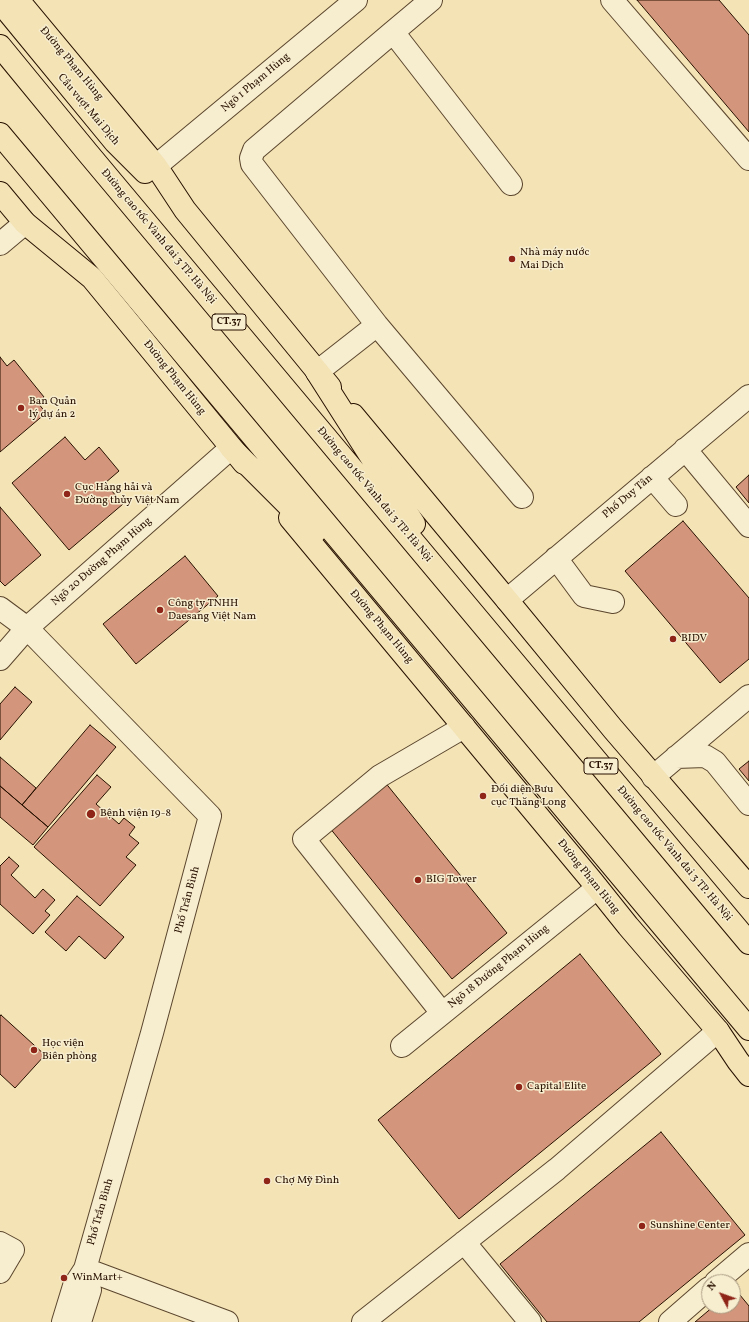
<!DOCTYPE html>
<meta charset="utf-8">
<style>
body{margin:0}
#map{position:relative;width:749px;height:1322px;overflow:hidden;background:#f3e3b5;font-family:Vollkorn,serif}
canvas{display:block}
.north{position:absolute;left:701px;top:1274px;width:40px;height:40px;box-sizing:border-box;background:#f7edcf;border:1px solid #a4957c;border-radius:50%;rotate:311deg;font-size:11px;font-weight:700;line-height:16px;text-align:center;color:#281100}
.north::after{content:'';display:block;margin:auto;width:14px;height:18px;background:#8f2418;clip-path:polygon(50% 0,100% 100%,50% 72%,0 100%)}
</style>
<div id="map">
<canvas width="749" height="1322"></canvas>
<div class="north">N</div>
</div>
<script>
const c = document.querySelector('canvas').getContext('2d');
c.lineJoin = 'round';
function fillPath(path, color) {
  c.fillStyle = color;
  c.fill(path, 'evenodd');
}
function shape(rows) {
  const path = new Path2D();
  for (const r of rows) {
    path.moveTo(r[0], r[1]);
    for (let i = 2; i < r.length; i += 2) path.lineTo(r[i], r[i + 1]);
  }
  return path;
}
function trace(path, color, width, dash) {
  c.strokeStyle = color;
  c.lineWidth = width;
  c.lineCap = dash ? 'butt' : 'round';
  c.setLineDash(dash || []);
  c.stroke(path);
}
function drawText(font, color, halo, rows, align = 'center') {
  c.font = font + ' Vollkorn,serif';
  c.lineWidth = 3;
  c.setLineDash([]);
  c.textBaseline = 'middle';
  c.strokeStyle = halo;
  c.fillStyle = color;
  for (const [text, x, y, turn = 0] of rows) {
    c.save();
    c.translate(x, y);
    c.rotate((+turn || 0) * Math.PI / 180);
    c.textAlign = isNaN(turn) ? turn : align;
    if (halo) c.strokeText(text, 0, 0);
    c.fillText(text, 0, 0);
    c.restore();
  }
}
const building = shape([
 [637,0,719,0,749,35,749,132,637,0],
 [0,357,7,366,14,360,44,397,38,403,46,413,0,452,0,357],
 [65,437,85,460,99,447,119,471,105,483,123,504,69,550,12,483,65,437],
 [749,475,749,503,736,487,749,475],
 [0,507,41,555,5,586,0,581,0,507],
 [683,521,749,598,749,659,720,683,625,571,683,521],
 [185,556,218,596,136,664,103,624,185,556],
 [15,687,32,702,0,740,0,704,15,687],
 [90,725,116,747,48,827,22,805,90,725],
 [0,757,36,788,22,805,0,786,0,757],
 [749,761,749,781,739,769,749,761],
 [97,775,111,787,96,804,119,824,124,818,135,827,129,835,139,843,126,857,136,865,100,906,34,847,97,775],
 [384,781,507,933,452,979,329,827,384,781],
 [0,786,48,827,33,845,0,817,0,786],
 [9,857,19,866,11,875,35,898,43,889,55,900,45,911,50,915,33,934,0,904,0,866,9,857],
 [77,896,124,937,105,959,79,936,66,951,45,932,77,896],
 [580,954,661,1054,459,1219,378,1120,580,954],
 [1,1015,45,1055,15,1088,0,1074,0,1016,1,1015],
 [661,1132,745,1235,639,1322,547,1322,500,1264,661,1132],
 [735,1289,749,1306,749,1322,695,1322,714,1306,733,1306,733,1290,735,1289]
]);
const minor = shape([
 [612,0,749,159],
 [393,32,431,0],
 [156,166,356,0],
 [511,184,393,32,254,150,251,158,252,164,377,325,522,497],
 [0,244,25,223],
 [317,372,377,325],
 [685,449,749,526],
 [652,477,676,505],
 [556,558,584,596,613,602],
 [507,600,749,396],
 [0,608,27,628,210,816,152,1033,85,1269,74,1286,63,1322],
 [0,659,27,628,231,448],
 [676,757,705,756,715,762,749,804],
 [653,777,749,696],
 [442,1013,304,839,380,776,464,727],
 [402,1046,597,888],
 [464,1242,530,1322],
 [0,1243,13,1250,0,1272],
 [85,1269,227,1322],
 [716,1282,749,1254],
 [80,1322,90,1290,85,1269],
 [363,1322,557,1169,718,1031],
 [670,1322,709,1288]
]);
const major = shape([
 [18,0,156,166,185,210,330,387],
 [0,2,115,142,145,172],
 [0,193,25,223,92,278,244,463],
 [353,415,507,600,613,729,749,887],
 [290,518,592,881,628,926,718,1031,738,1061,749,1075]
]);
const highway = shape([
 [0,46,87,152,749,943],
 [0,134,749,1029],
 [317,372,414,524],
 [231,448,315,532]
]);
const markers = [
 [512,259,4,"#8f2418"],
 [21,408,4,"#8f2418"],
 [67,494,4,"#8f2418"],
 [160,610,4,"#8f2418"],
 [673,639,4,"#8f2418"],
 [483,796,4,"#8f2418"],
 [91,814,5,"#8f2418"],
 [418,880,4,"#8f2418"],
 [34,1050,4,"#8f2418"],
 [519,1087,4,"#8f2418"],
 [267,1181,4,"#8f2418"],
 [642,1226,4,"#8f2418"],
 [64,1278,4,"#8f2418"]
];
const shields = [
 [229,322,34],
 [601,766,34]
];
const shieldNames = [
 ["CT.37",229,322],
 ["CT.37",601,766]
];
const streetNames = [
 ["Đường Phạm Hùng",71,64,50],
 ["Ngõ 1 Phạm Hùng",256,83,-40],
 ["Cầu vượt Mai Dịch",88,110,50],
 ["Đường cao tốc Vành đai 3 TP. Hà Nội",158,237,50],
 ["Đường Phạm Hùng",174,378,51],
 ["Đường cao tốc Vành đai 3 TP. Hà Nội",374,495,50],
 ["Phố Duy Tân",628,497,-40],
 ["Ngõ 20 Đường Phạm Hùng",102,562,-41],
 ["Đường Phạm Hùng",381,627,50],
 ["Đường cao tốc Vành đai 3 TP. Hà Nội",674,854,50],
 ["Đường Phạm Hùng",588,877,51],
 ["Phố Trần Bình",188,900,-75],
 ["Ngõ 18 Đường Phạm Hùng",499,967,-39],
 ["Phố Trần Bình",101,1212,-74]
];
const poiNames = [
 ["Nhà máy nước",520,253],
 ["Mai Dịch",520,266],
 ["Ban Quản",29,402],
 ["lý dự án 2",29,415],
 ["Cục Hàng hải và",75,488],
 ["Đường thủy Việt Nam",75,501],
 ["Công ty TNHH",168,604],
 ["Daesang Việt Nam",168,617],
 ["BIDV",681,639],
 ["Đối diện Bưu",491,790],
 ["cục Thăng Long",491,803],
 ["Bệnh viện 19-8",100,814],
 ["BIG Tower",426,880],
 ["Học viện",42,1044],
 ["Biên phòng",42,1057],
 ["Capital Elite",527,1087],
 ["Chợ Mỹ Đình",275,1181],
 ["Sunshine Center",650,1226],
 ["WinMart+",72,1278]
];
fillPath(building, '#d3957b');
trace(building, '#281100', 1);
trace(minor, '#5b462d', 24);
trace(major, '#281100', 24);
trace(highway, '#281100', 24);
trace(minor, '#f7edcf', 22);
trace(major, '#f3e3b5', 22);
trace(highway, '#f3e3b5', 22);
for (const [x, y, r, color] of markers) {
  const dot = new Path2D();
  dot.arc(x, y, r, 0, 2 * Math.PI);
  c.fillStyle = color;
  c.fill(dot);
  trace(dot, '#f7edcf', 1.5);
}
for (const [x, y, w] of shields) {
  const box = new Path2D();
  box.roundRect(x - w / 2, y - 8, w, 16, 3);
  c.fillStyle = '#f7edcf';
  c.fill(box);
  trace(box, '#281100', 1);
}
drawText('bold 10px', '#281100', null, shieldNames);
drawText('11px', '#281100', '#f7edcf', streetNames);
drawText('11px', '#281100', '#f7edcf', poiNames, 'left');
</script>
